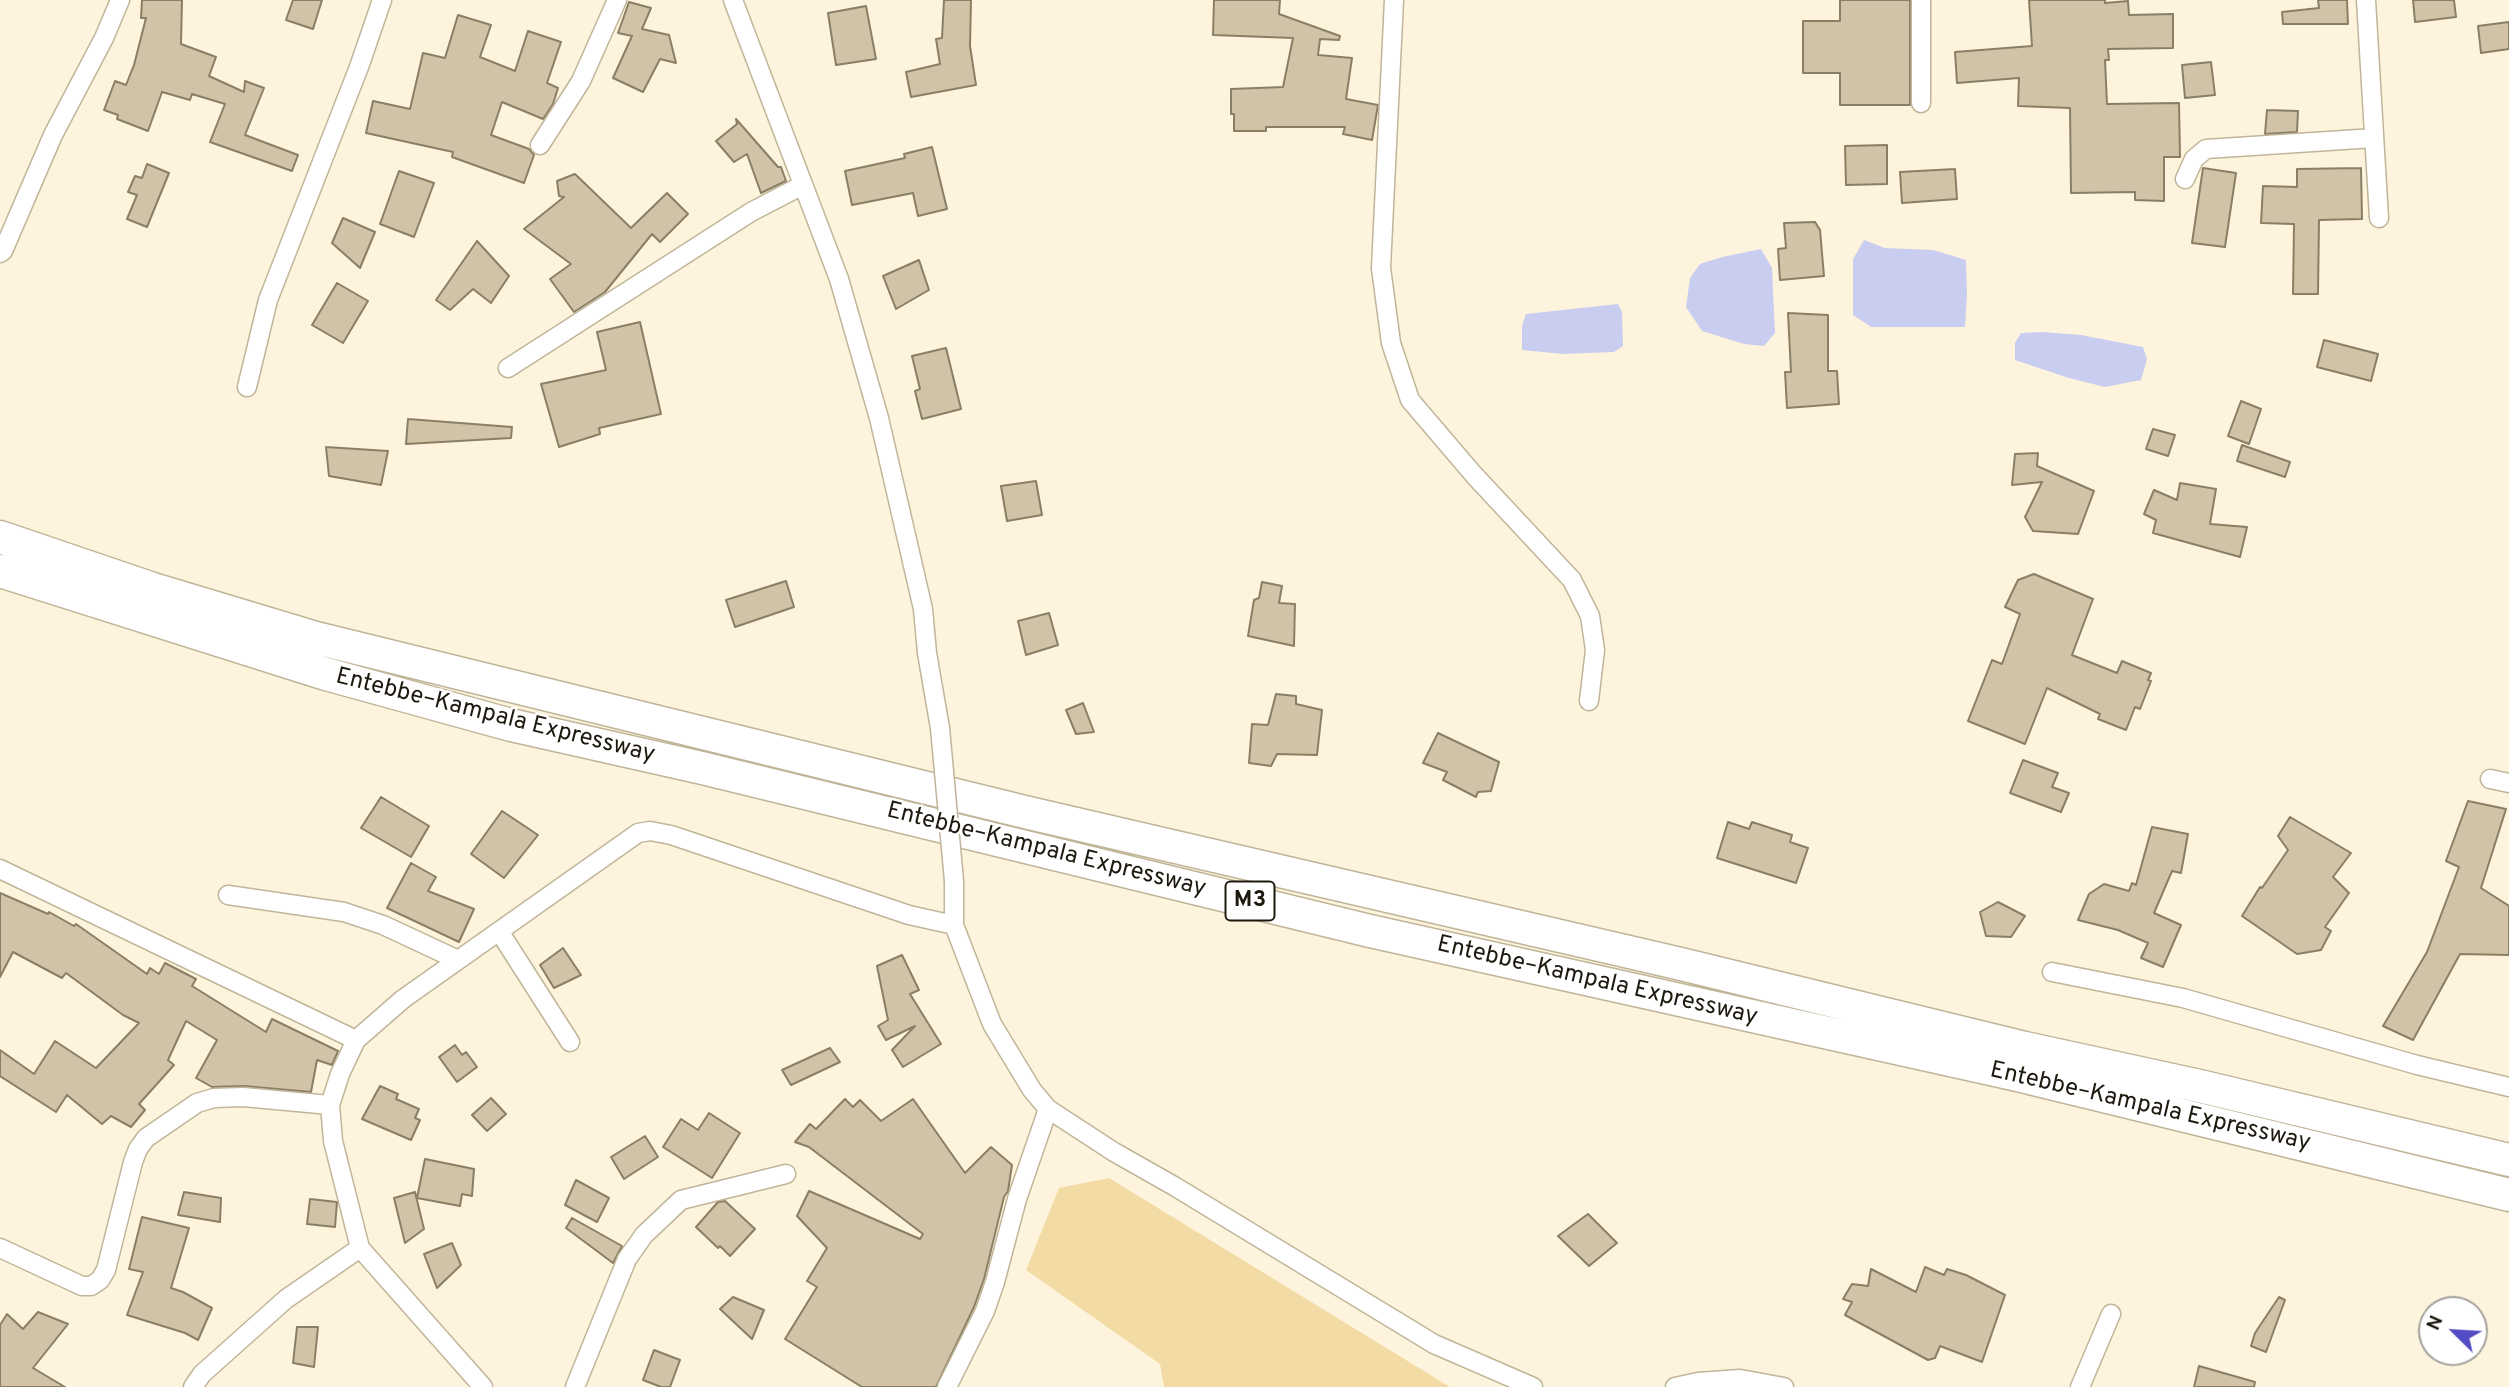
<!DOCTYPE html>
<meta charset="utf-8">
<style>
body{margin:0}
#map{position:relative;width:2509px;height:1387px;overflow:hidden;background:#fef4dd;font-family:Overpass,sans-serif}
canvas{display:block}
.north{position:absolute;left:2418px;top:1296px;width:70px;height:70px;box-sizing:border-box;background:#fff;border:2px solid #a5a39f;border-radius:50%;rotate:294deg;font-size:19px;font-weight:700;line-height:28px;text-align:center;color:#1e190f}
.north::after{content:'';display:block;margin:auto;width:24px;height:32px;background:#534bc3;clip-path:polygon(50% 0,100% 100%,50% 72%,0 100%)}
</style>
<div id="map">
<canvas width="2509" height="1387"></canvas>
<div class="north">N</div>
</div>
<script>
const c = document.querySelector('canvas').getContext('2d');
c.lineJoin = 'round';
function fillPath(path, color) {
  c.fillStyle = color;
  c.fill(path, 'evenodd');
}
function shape(rows) {
  const path = new Path2D();
  for (const r of rows) {
    path.moveTo(r[0], r[1]);
    for (let i = 2; i < r.length; i += 2) path.lineTo(r[i], r[i + 1]);
  }
  return path;
}
function trace(path, color, width, dash) {
  c.strokeStyle = color;
  c.lineWidth = width;
  c.lineCap = dash ? 'butt' : 'round';
  c.setLineDash(dash || []);
  c.stroke(path);
}
function drawText(font, color, halo, rows, align = 'center') {
  c.font = font + ' Overpass,sans-serif';
  c.lineWidth = 5;
  c.setLineDash([]);
  c.textBaseline = 'middle';
  c.strokeStyle = halo;
  c.fillStyle = color;
  for (const [text, x, y, turn = 0] of rows) {
    c.save();
    c.translate(x, y);
    c.rotate((+turn || 0) * Math.PI / 180);
    c.textAlign = isNaN(turn) ? turn : align;
    if (halo) c.strokeText(text, 0, 0);
    c.fillText(text, 0, 0);
    c.restore();
  }
}
const green = shape([
 [1109,1178,1450,1387,1164,1387,1160,1364,1026,1270,1059,1188]
]);
const water = shape([
 [1864,240,1885,248,1933,250,1966,260,1967,295,1965,327,1871,327,1853,315,1853,259],
 [1761,249,1772,268,1775,333,1764,346,1744,344,1702,331,1686,307,1690,278,1700,264,1722,257],
 [1618,304,1622,312,1623,346,1614,352,1563,354,1522,350,1522,326,1526,314],
 [2042,332,2081,335,2143,347,2147,359,2141,380,2105,387,2069,378,2015,360,2015,343,2021,333]
]);
const building = shape([
 [142,0,182,0,181,44,216,57,209,76,244,92,245,81,264,88,245,135,298,155,292,171,210,142,225,104,192,94,190,100,162,92,148,131,117,119,118,115,104,110,115,81,126,85,134,65,146,18,141,18,142,0],
 [293,0,322,0,313,29,286,20,293,0],
 [944,0,971,0,970,46,976,85,911,97,906,72,940,64,936,39,942,38,944,0],
 [1214,0,1280,0,1279,14,1340,36,1339,40,1320,39,1318,55,1352,58,1346,99,1378,105,1372,140,1343,134,1345,127,1266,127,1266,131,1234,131,1234,114,1231,114,1231,89,1283,87,1293,38,1213,35,1214,0],
 [1840,0,1910,0,1910,105,1840,105,1840,73,1803,73,1803,21,1840,21,1840,0],
 [2029,0,2105,0,2105,3,2128,1,2129,15,2173,14,2173,48,2108,49,2109,60,2105,60,2107,104,2179,103,2180,157,2164,157,2164,201,2135,200,2135,192,2071,193,2070,108,2018,106,2019,78,1957,83,1955,52,2032,46,2029,0],
 [2318,0,2347,0,2348,24,2283,24,2282,12,2319,8,2318,0],
 [2413,0,2454,0,2456,17,2415,22,2413,0],
 [629,2,651,8,642,29,669,35,676,63,660,59,643,92,613,78,632,36,618,33,629,2],
 [866,6,876,59,836,65,828,13,866,6],
 [458,15,491,25,480,57,515,71,528,31,561,42,547,83,558,88,553,104,543,119,502,102,491,135,529,149,534,155,524,183,452,157,453,152,366,133,373,101,410,109,423,53,445,58,458,15],
 [2509,22,2509,49,2481,53,2478,26,2509,22],
 [2211,62,2215,95,2185,98,2182,65,2211,62],
 [2267,110,2298,111,2297,132,2265,134,2267,110],
 [736,119,778,167,781,167,786,181,761,193,747,154,734,162,716,141,737,124,736,119],
 [1887,145,1887,184,1846,185,1845,146,1887,145],
 [932,147,947,209,918,216,913,193,852,205,845,171,905,158,904,154,932,147],
 [147,164,169,173,147,227,127,219,137,195,128,192,135,176,142,178,147,164],
 [2203,168,2236,173,2225,247,2192,243,2203,168],
 [2361,168,2362,219,2319,220,2318,294,2293,294,2294,224,2261,223,2263,186,2297,187,2297,169,2361,168],
 [1955,169,1957,199,1902,203,1900,172,1955,169],
 [399,171,434,183,414,237,380,224,399,171],
 [575,174,631,228,667,193,688,214,660,242,652,234,605,292,574,312,550,279,571,264,524,229,564,197,559,196,557,181,575,174],
 [343,218,375,232,360,268,332,243,343,218],
 [1815,222,1820,230,1824,276,1780,280,1778,249,1786,248,1784,223,1815,222],
 [477,241,509,276,491,303,473,289,450,310,436,300,477,241],
 [919,260,929,290,896,309,883,276,919,260],
 [337,283,368,301,343,343,312,325,337,283],
 [1788,313,1828,315,1828,371,1837,371,1839,404,1787,408,1785,372,1791,372,1788,313],
 [640,322,661,414,599,428,600,434,559,447,541,384,606,370,597,332,640,322],
 [2324,340,2378,354,2371,381,2317,367,2324,340],
 [946,348,961,409,922,419,915,391,920,389,912,356,946,348],
 [2241,401,2261,409,2249,444,2228,436,2241,401],
 [408,419,512,427,511,438,406,444,408,419],
 [2153,429,2175,435,2168,456,2146,449,2153,429],
 [2242,445,2290,462,2285,477,2237,461,2242,445],
 [326,447,388,451,381,485,329,476,326,447],
 [2038,453,2037,466,2094,491,2078,534,2033,531,2025,517,2042,482,2012,485,2015,454,2038,453],
 [1036,481,1042,515,1007,521,1001,486,1036,481],
 [2180,483,2216,489,2210,524,2247,527,2240,557,2153,533,2156,520,2144,514,2154,490,2177,500,2180,483],
 [2034,574,2093,599,2072,655,2117,673,2122,661,2151,673,2148,680,2151,681,2140,709,2135,707,2126,730,2098,719,2100,714,2047,688,2025,744,1968,721,1992,660,2002,664,2020,614,2005,607,2018,580,2034,574],
 [786,581,794,607,735,627,726,600,786,581],
 [1262,582,1282,586,1279,603,1295,604,1294,646,1248,636,1254,600,1259,598,1262,582],
 [1049,613,1058,645,1026,655,1018,621,1049,613],
 [1276,694,1296,696,1296,704,1322,710,1317,755,1277,754,1271,766,1249,763,1252,724,1268,725,1276,694],
 [1083,703,1094,732,1076,734,1066,710,1083,703],
 [1438,733,1499,762,1491,791,1478,792,1476,797,1443,780,1447,772,1423,763,1438,733],
 [2023,760,2058,773,2052,787,2069,793,2061,812,2010,793,2023,760],
 [381,797,429,826,411,857,361,828,381,797],
 [2468,801,2506,809,2481,888,2509,906,2509,955,2460,954,2413,1040,2383,1026,2427,952,2459,867,2446,861,2468,801],
 [502,811,538,835,504,878,471,854,502,811],
 [2290,817,2351,853,2333,877,2349,893,2325,927,2331,931,2321,950,2297,954,2242,916,2260,887,2262,888,2288,850,2278,836,2290,817],
 [1728,822,1749,829,1752,822,1792,835,1790,842,1808,848,1796,883,1717,858,1728,822],
 [2152,827,2188,834,2181,873,2172,871,2154,913,2181,925,2163,967,2141,958,2148,943,2118,930,2078,920,2089,894,2104,884,2129,891,2132,883,2136,885,2152,827],
 [411,863,436,877,428,891,474,909,459,942,387,908,411,863],
 [0,893,48,914,49,912,74,926,76,924,147,974,150,968,159,974,165,963,196,979,192,986,266,1032,272,1019,338,1051,332,1065,317,1060,311,1092,244,1086,212,1087,196,1078,217,1040,186,1021,168,1060,174,1065,139,1104,145,1110,131,1127,111,1116,102,1124,67,1095,56,1112,0,1076,0,1050,34,1074,55,1041,96,1068,139,1023,123,1015,66,973,62,978,13,952,0,977,0,893],
 [1998,902,2025,916,2011,937,1986,936,1980,912,1998,902],
 [563,948,581,975,554,988,540,965,563,948],
 [902,955,919,990,910,994,941,1044,903,1067,892,1050,915,1026,886,1040,878,1026,888,1020,877,966,902,955],
 [455,1045,462,1055,466,1052,477,1067,457,1082,439,1057,455,1045],
 [830,1048,840,1062,791,1085,782,1070,830,1048],
 [380,1086,398,1094,396,1099,419,1109,415,1118,420,1120,411,1140,362,1119,380,1086],
 [491,1098,506,1114,487,1131,472,1115,491,1098],
 [845,1099,853,1107,860,1100,881,1121,913,1099,965,1173,991,1147,1012,1165,1008,1191,1004,1197,984,1279,974,1307,936,1387,862,1387,785,1339,817,1287,807,1281,827,1248,797,1216,809,1191,920,1239,923,1234,809,1147,795,1142,810,1124,816,1129,845,1099],
 [709,1113,740,1133,712,1178,663,1147,681,1119,698,1130,709,1113],
 [645,1136,658,1157,624,1179,611,1157,645,1136],
 [425,1159,474,1169,472,1196,462,1194,460,1206,417,1198,425,1159],
 [576,1180,609,1198,597,1222,565,1205,576,1180],
 [184,1192,221,1198,220,1222,178,1215,184,1192],
 [415,1192,424,1229,405,1243,394,1198,415,1192],
 [310,1199,337,1202,335,1227,307,1224,310,1199],
 [725,1201,755,1229,730,1256,720,1246,718,1248,696,1227,718,1202,725,1201],
 [1588,1214,1617,1243,1589,1266,1558,1236,1588,1214],
 [142,1217,189,1228,171,1288,183,1292,212,1308,198,1340,185,1333,127,1315,143,1272,129,1269,142,1217],
 [572,1218,622,1246,613,1263,566,1228,572,1218],
 [452,1243,461,1265,437,1288,424,1254,452,1243],
 [1925,1267,1944,1275,1947,1269,1966,1275,2005,1295,1982,1362,1940,1346,1935,1358,1928,1360,1845,1315,1852,1302,1843,1299,1852,1284,1868,1286,1871,1269,1916,1292,1925,1267],
 [733,1297,764,1310,752,1339,720,1309,733,1297],
 [2279,1297,2285,1300,2266,1352,2251,1346,2255,1333,2279,1297],
 [38,1312,68,1324,33,1368,65,1387,0,1387,0,1325,7,1314,23,1329,38,1312],
 [297,1327,318,1327,314,1367,293,1363,297,1327],
 [654,1350,680,1360,670,1387,661,1387,643,1380,654,1350],
 [2199,1366,2255,1382,2254,1387,2194,1387,2199,1366]
]);
const street = shape([
 [733,0,839,279,879,418,923,609,927,653,940,728],
 [1394,0,1381,268,1391,343,1410,400,1474,475,1572,580,1590,616,1595,650,1589,701],
 [2366,0,2379,218],
 [1921,103,1921,0],
 [540,145,581,81,617,0],
 [2185,179,2194,159,2206,149,2374,138],
 [0,253,3,251,53,135,104,38,120,0],
 [508,368,751,212,803,185],
 [247,387,268,300,359,67,382,0],
 [2490,779,2509,783],
 [0,869,356,1040],
 [228,895,344,912,383,925,458,960],
 [954,925,954,881],
 [499,931,570,1042],
 [2052,972,2183,998,2417,1065,2509,1087],
 [0,1248,82,1286,91,1286,100,1280,106,1270,133,1162,138,1149,146,1138,197,1103,214,1098,243,1097,330,1105],
 [193,1387,202,1374,286,1299,360,1248],
 [483,1387,360,1248,333,1141,330,1105,340,1074,356,1040,403,999,638,833,650,831,671,835,909,915,954,925,992,1024,1032,1090,1048,1109,1114,1152,1174,1186,1434,1344,1533,1387],
 [575,1387,627,1259,644,1235,681,1200,786,1174],
 [947,1387,985,1311,995,1282,1017,1199,1048,1109],
 [1675,1387,1698,1382,1740,1379,1784,1387],
 [2080,1387,2111,1314]
]);
const highway = shape([
 [0,537,153,589,316,638,1029,813,1681,964,2025,1048,2204,1087,2509,1160],
 [0,571,326,674,511,725,702,768,1370,931,2017,1075,2509,1195]
]);
const streetBridge = shape([
 [940,728,954,881]
]);
const shields = [
 [1250,901,49]
];
const shieldNames = [
 ["M3",1250,901]
];
const streetNames = [
 ["Entebbe–Kampala Expressway",495,717,14],
 ["Entebbe–Kampala Expressway",1046,851,14],
 ["Entebbe–Kampala Expressway",1597,982,13],
 ["Entebbe–Kampala Expressway",2150,1108,13]
];
fillPath(green, '#f3dba6');
fillPath(water, '#c9cdf0');
fillPath(building, '#d0c3a8');
trace(building, '#8a7f65', 2);
trace(street, '#c1b599', 21);
trace(highway, '#c1b599', 35);
trace(street, '#fff', 18);
trace(highway, '#fff', 32);
trace(streetBridge, '#c1b599', 21, []);
trace(streetBridge, '#fff', 18);
for (const [x, y, w] of shields) {
  const box = new Path2D();
  box.roundRect(x - w / 2, y - 19.5, w, 39, 5);
  c.fillStyle = '#fff';
  c.fill(box);
  trace(box, '#1e190f', 2);
}
drawText('bold 23px', '#1e190f', null, shieldNames);
drawText('24px', '#1e190f', '#fff', streetNames);
</script>
